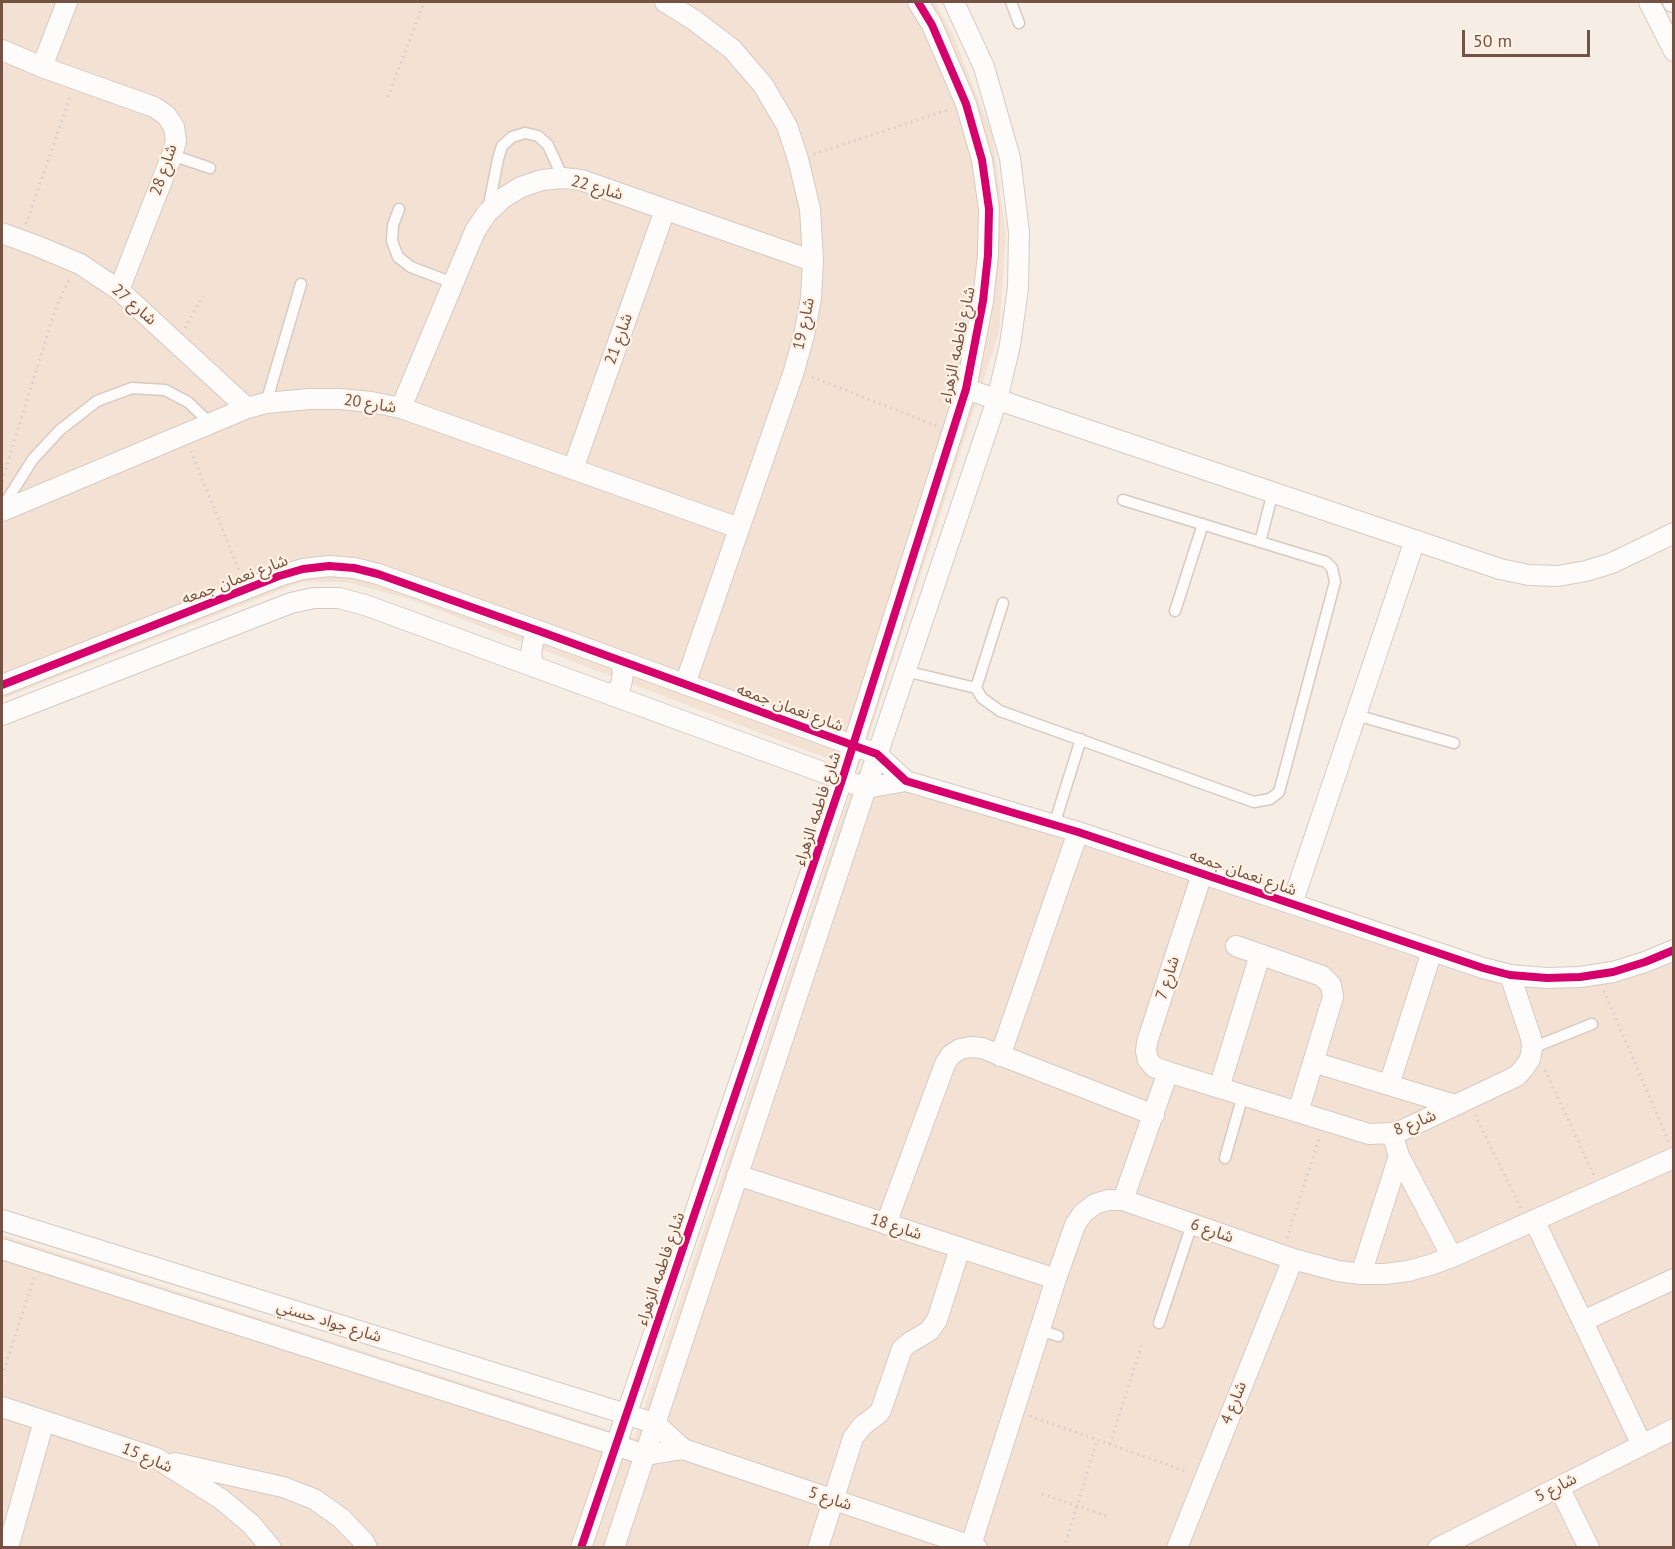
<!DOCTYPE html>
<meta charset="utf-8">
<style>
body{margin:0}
#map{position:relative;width:1675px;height:1549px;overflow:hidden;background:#f6ede4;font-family:"PT Sans",sans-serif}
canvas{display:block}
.frame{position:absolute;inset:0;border:3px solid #745244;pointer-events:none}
.scale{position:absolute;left:1462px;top:30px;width:128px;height:27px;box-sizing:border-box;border:3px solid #745244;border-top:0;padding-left:8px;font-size:18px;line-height:21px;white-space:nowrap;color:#745244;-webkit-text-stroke:4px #fff2e4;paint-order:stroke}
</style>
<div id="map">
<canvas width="1675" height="1549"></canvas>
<div class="frame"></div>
<div class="scale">50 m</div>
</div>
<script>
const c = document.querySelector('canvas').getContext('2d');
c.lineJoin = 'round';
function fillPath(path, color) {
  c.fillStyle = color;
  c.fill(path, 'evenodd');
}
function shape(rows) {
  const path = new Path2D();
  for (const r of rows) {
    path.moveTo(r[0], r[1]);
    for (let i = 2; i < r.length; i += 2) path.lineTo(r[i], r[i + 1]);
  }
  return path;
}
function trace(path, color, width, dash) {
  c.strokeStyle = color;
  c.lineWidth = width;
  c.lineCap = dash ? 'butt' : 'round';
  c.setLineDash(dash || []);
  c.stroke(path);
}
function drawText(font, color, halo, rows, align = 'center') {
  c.font = font + ' "PT Sans","Noto Sans Arabic",sans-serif';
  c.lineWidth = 4.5;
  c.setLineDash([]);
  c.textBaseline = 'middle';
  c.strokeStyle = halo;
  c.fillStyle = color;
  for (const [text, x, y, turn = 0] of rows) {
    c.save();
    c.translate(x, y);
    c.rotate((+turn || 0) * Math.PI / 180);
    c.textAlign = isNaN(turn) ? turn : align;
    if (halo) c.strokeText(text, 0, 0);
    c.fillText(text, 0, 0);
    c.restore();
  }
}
const residential = shape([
 [2,2,935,2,954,37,992,135,1006,234,999,332,858,770,1464,974,1489,980,1514,985,1539,987,1565,987,1590,985,1673,960,1673,1547,2,1547,2,1235,634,1438,858,770,409,599,347,582,301,582,2,699]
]);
const path = shape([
 [388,97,424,2],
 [814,154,951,109],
 [26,224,71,94],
 [185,328,203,296],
 [812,377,937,426],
 [191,451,240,573],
 [2,481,56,307,69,280],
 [1604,991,1669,1142],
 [1545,1070,1594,1175],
 [1475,1115,1521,1208],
 [1287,1238,1320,1136],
 [2,1376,34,1278],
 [1030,1416,1188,1472],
 [1110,1444,1142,1344],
 [1042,1494,1107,1516],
 [1064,1548,1097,1440]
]);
const lane = shape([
 [1011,2,1019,23],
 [172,155,210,168],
 [399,209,393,225,392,241,398,257,411,267,453,283],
 [488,210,498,159,502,146,512,137,525,133,538,136,548,145,563,178],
 [266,403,301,284],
 [7,500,33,459,60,430,97,401,132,388,165,390,188,402,210,423],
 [1260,542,1273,492],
 [1175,611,1203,524],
 [905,671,976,688,982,698,1000,711,1254,802,1270,799,1279,792,1335,582,1332,568,1326,562,1123,500],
 [976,688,1003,603],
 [1356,715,1454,743],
 [1054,825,1081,739],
 [1532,1048,1592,1024],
 [1225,1158,1243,1095],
 [1159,1323,1192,1224],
 [1040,1330,1058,1336]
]);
const street = shape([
 [665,2,694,20,732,49,763,85,787,126,798,159,810,209,813,261,811,298,804,335,794,371,685,684],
 [1649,2,1674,51],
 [1673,2,1674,2],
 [2,50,42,67,154,107,166,115,174,127,176,141,172,155,119,290],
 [42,67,67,2],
 [2,233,37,246,80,264,119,290,247,408],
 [966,389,1500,569,1529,575,1558,576,1586,571,1612,563,1674,533],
 [401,408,475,231,487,213,503,198,521,187,542,180,563,178,581,180,813,261],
 [573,469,665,210],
 [2,511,247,408,266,403,309,399,340,399,371,402,401,408,739,528],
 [534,667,531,654,533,642,539,631],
 [2,685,279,576,303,569,329,566,354,568,378,574,539,631,877,754,906,781,1078,832,1483,968,1510,975,1547,978,1580,977,1613,972,1645,962,1674,950],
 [614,696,621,685,623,673,621,661],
 [2,715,291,603,314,598,339,598,365,605,866,788,906,781],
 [1202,874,1147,1042,1146,1051,1148,1060,1154,1067,1168,1072,1369,1134,1392,1133,1403,1130,1517,1076,1524,1068,1530,1059,1532,1048,1531,1038,1510,975],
 [1292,904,1415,540],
 [1236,946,1322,976,1331,985,1333,997,1298,1112],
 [1000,1056,1078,832],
 [1313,1062,1455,1105],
 [1389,1085,1432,951],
 [1219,1088,1260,955],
 [1392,1133,1399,1156,1452,1257],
 [737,1175,1056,1279],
 [1123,1200,1168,1072],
 [2,1220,626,1414,656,1424,683,1449,977,1548],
 [1534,1220,1642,1445],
 [886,1224,945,1064,951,1055,960,1049,971,1047,982,1048,1154,1115],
 [2,1249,646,1455,683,1449],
 [1361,1274,1399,1156],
 [1583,1321,1674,1279],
 [2,1407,156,1458,221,1499,251,1524,271,1548],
 [175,1463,283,1487,314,1499,341,1518,364,1542,367,1548],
 [1559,1487,1589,1548],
 [8,1548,44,1421],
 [581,1548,842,780,966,389,983,301,988,255,989,209,982,160,966,104,932,25,918,2],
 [614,1548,866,788,997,400,1010,345,1018,288,1019,232,1010,158,984,67,954,2],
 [818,1548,853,1438,862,1426,878,1414,881,1410,902,1349,909,1343,929,1331,937,1320,960,1248],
 [970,1548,1056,1279,1075,1225,1083,1213,1095,1204,1108,1200,1123,1200,1293,1259,1338,1271,1361,1274,1385,1274,1408,1271,1430,1265,1452,1257,1674,1158],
 [1177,1548,1293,1259],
 [1438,1548,1674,1429]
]);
const cycleway = shape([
 [2,685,279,576,303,569,329,566,354,568,378,574,539,631,877,754,906,781,1078,832,1483,968,1510,975,1547,978,1580,977,1613,972,1645,962,1674,950],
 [581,1548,842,780,966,389,983,301,988,255,989,209,982,160,966,104,932,25,918,2]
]);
const streetNames = [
 ["شارع 28",164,170,-71],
 ["شارع 22",597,188,16],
 ["شارع 27",134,305,41],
 ["شارع 19",804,324,-78],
 ["شارع 21",619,339,-70],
 ["شارع فاطمه الزهراء",958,345,-78],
 ["شارع 20",370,404,9],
 ["شارع نعمان جمعه",235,580,-21],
 ["شارع نعمان جمعه",790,708,20],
 ["شارع فاطمه الزهراء",818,809,-72],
 ["شارع نعمان جمعه",1243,873,19],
 ["شارع 7",1168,978,-72],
 ["شارع 8",1415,1123,-22],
 ["شارع 18",896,1227,18],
 ["شارع 6",1212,1231,19],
 ["شارع فاطمه الزهراء",661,1269,-71],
 ["شارع جواد حسني",329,1322,17],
 ["شارع 4",1234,1403,-68],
 ["شارع 15",147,1458,23],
 ["شارع 5",1556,1488,-27],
 ["شارع 5",830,1499,18]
];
fillPath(residential, '#f3e2d3');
trace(lane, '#d7cac2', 13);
trace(street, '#d7cac2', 22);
trace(path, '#d7ccc7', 3, [1.5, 4.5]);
trace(lane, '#fefcfb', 10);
trace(street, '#fefcfb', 20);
trace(cycleway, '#d6006c', 8);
drawText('16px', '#745244', '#fff2e4', streetNames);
</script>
